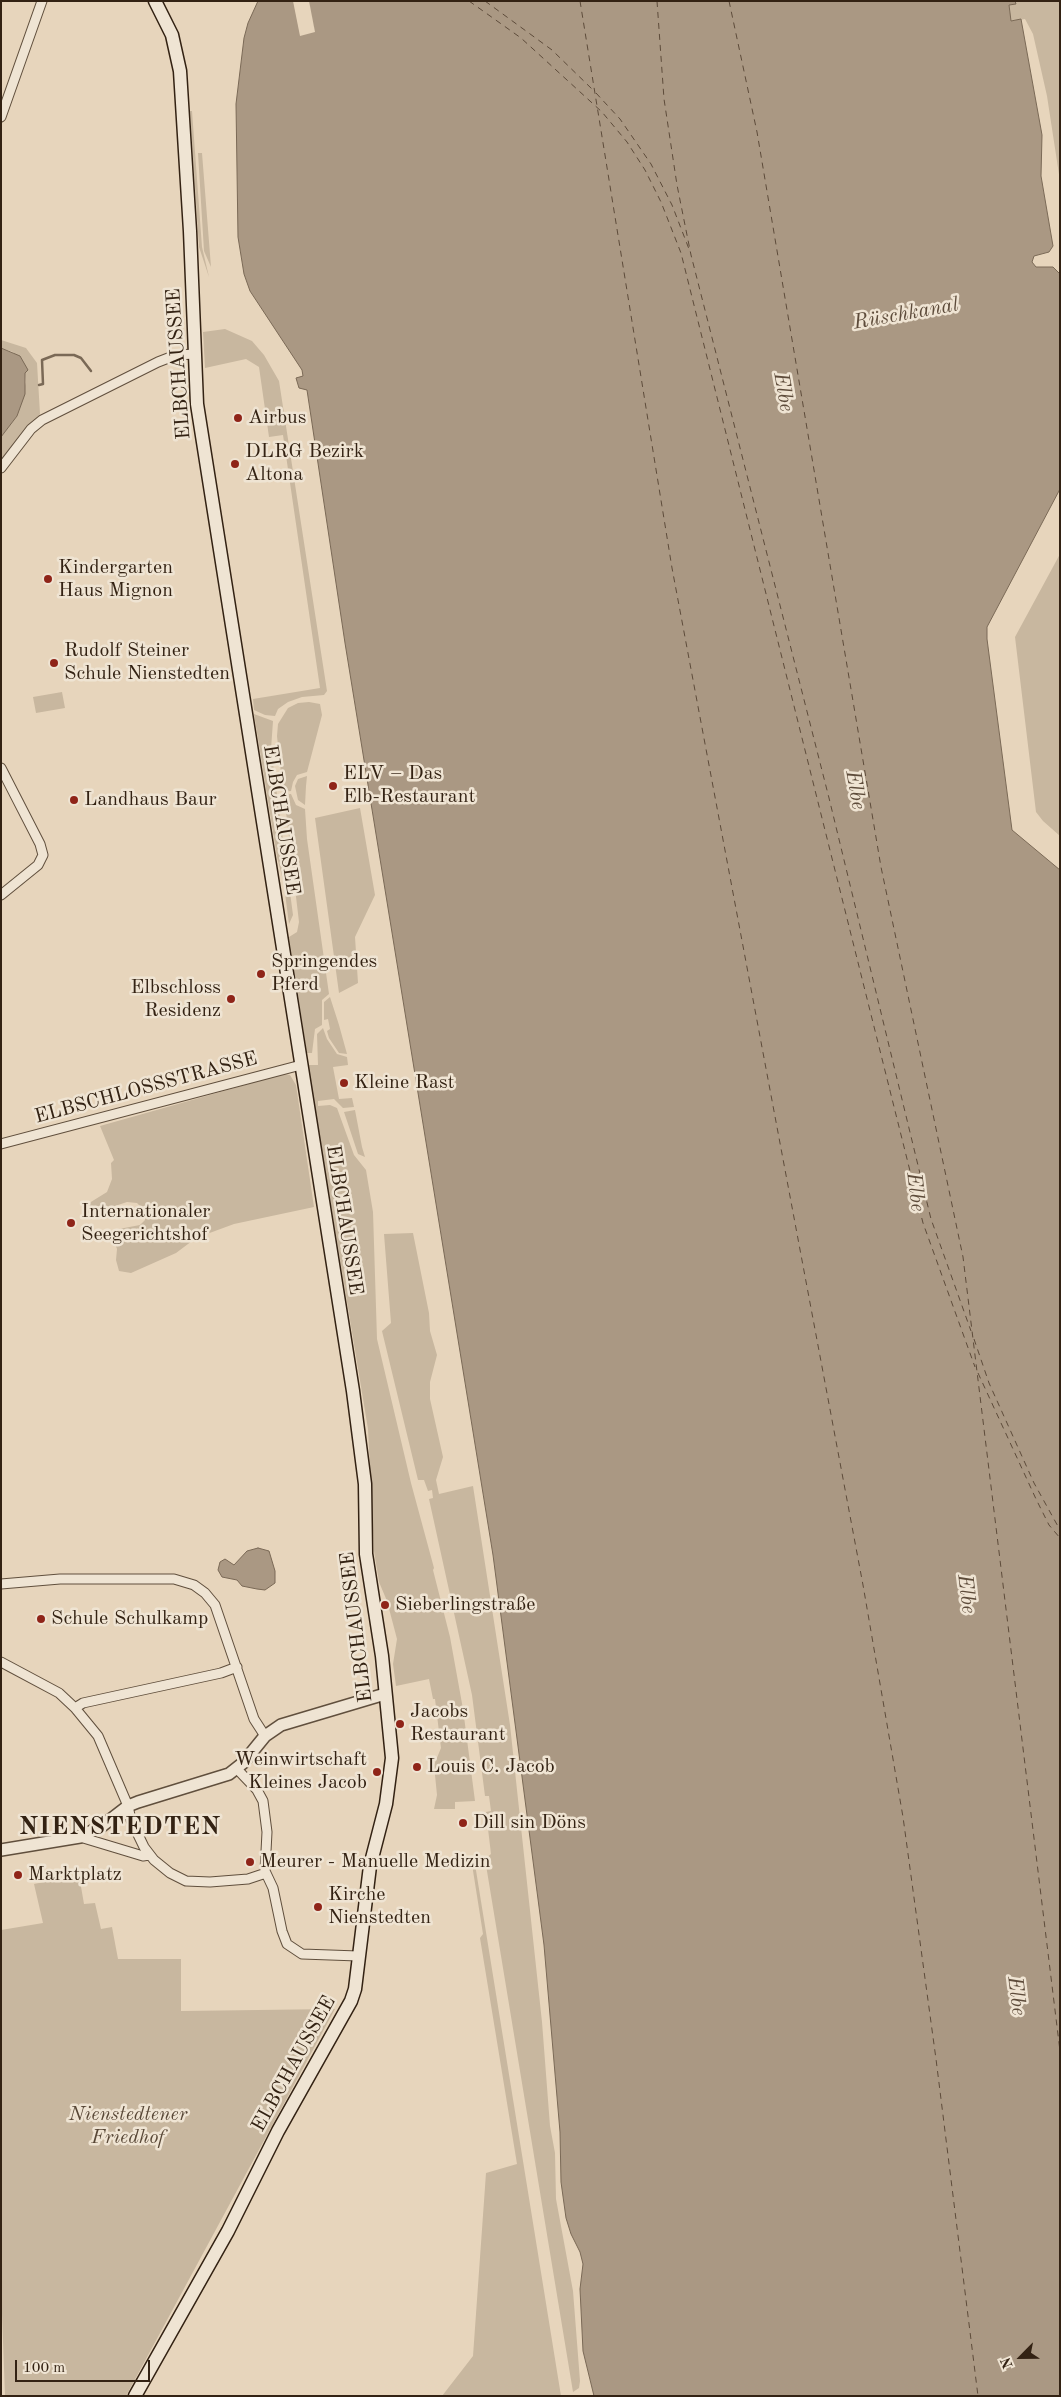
<!DOCTYPE html>
<meta charset="utf-8">
<style>
body{margin:0}
#map{position:relative;width:1061px;height:2397px;overflow:hidden;background:#e7d5bc;font-family:"Old Standard TT",serif}
canvas{display:block}
.frame{position:absolute;inset:0;border:2px solid #332213;pointer-events:none}
.north{position:absolute;left:996px;top:2332px;width:50px;height:50px;-webkit-text-stroke:4px #efe4d3;paint-order:stroke;rotate:247deg;font-size:14px;font-weight:700;line-height:20px;text-align:center;color:#332213}
.north::after{content:'';display:block;margin:auto;width:18px;height:22px;background:#332213;clip-path:polygon(50% 0,100% 100%,50% 72%,0 100%)}
.scale{position:absolute;left:15px;top:2360px;width:135px;height:22px;box-sizing:border-box;border:2px solid #332213;border-top:0;padding-left:6px;font-size:15px;line-height:18px;white-space:nowrap;color:#332213;-webkit-text-stroke:4px #efe4d3;paint-order:stroke}
</style>
<div id="map">
<canvas width="1061" height="2397"></canvas>
<div class="frame"></div>
<div class="north">N</div>
<div class="scale">100 m</div>
</div>
<script>
const c = document.querySelector('canvas').getContext('2d');
c.lineJoin = 'round';
function fillPath(path, color) {
  c.fillStyle = color;
  c.fill(path, 'evenodd');
}
function shape(rows) {
  const path = new Path2D();
  for (const r of rows) {
    path.moveTo(r[0], r[1]);
    for (let i = 2; i < r.length; i += 2) path.lineTo(r[i], r[i + 1]);
  }
  return path;
}
function trace(path, color, width, dash) {
  c.strokeStyle = color;
  c.lineWidth = width;
  c.lineCap = dash ? 'butt' : 'round';
  c.setLineDash(dash || []);
  c.stroke(path);
}
function drawText(font, color, halo, rows, align = 'center') {
  c.font = font + ' "Old Standard TT",serif';
  c.lineWidth = 5;
  c.setLineDash([]);
  c.textBaseline = 'middle';
  c.strokeStyle = halo;
  c.fillStyle = color;
  for (const [text, x, y, turn = 0] of rows) {
    c.save();
    c.translate(x, y);
    c.rotate((+turn || 0) * Math.PI / 180);
    c.textAlign = isNaN(turn) ? turn : align;
    if (halo) c.strokeText(text, 0, 0);
    c.fillText(text, 0, 0);
    c.restore();
  }
}
const green = shape([
 [1015,1,1060,1,1060,181,1047,96,1033,34,1025,19,1011,21,1008,5,1015,4],
 [190,111,192,111,202,247,209,277,199,247],
 [198,153,202,153,211,267,204,251],
 [225,329,252,341,264,355,279,381,327,691,324,695,302,697,288,702,278,709,275,716,265,715,254,710,253,699,320,688,283,435,269,437,259,367,246,359,205,368,203,332],
 [1,340,26,348,37,363,40,414,1,462,1,437,17,416,26,382,25,373,13,352,1,348],
 [1060,554,1060,836,1043,821,1036,812,1015,637],
 [62,692,65,708,36,713,33,697],
 [309,702,320,704,322,715,307,772,297,775,293,782,291,791,283,792,277,736,278,724,288,708,298,703],
 [254,714,273,721,271,749,293,915,289,924,285,893,287,892,285,880,283,880,277,857],
 [307,776,306,786,305,805,298,800,295,786,298,779],
 [291,794,296,805,305,809,307,839,329,994,322,1000,322,1025,315,1029,312,1053,307,1053,289,937,297,932,299,922,284,795],
 [360,808,375,895,355,937,358,983,339,993,315,818],
 [330,997,339,1025,347,1054,339,1053,329,1038,327,1031,330,1029,328,1019,324,1020,324,1002],
 [323,1028,327,1039,337,1054,347,1057,348,1065,333,1067,339,1099,352,1098,354,1107,343,1108,334,1099,318,1101,318,1106,330,1105,337,1108,354,1155,366,1170,373,1212,377,1339,411,1483,434,1568,433,1570,450,1637,463,1709,475,1801,455,1802,455,1809,434,1809,437,1795,434,1765,441,1748,435,1699,433,1699,429,1679,396,1686,393,1664,397,1639,387,1601,379,1582,374,1551,368,1429,308,1065,318,1065,317,1034],
 [284,1074,290,1075,296,1085,314,1207,234,1224,196,1238,176,1253,131,1273,119,1271,116,1260,117,1249,114,1241,103,1232,140,1225,145,1220,144,1210,137,1203,127,1202,100,1211,91,1220,86,1205,107,1192,112,1179,111,1163,114,1160,100,1126],
 [355,1110,362,1147,365,1157,358,1154,344,1112],
 [413,1233,429,1313,430,1331,437,1355,430,1382,430,1399,443,1457,436,1480,439,1494,473,1486,510,1725,542,2022,550,2126,555,2153,556,2199,573,2291,580,2381,579,2388,573,2392,485,1859,491,1854,486,1812,491,1811,489,1796,485,1796,472,1695,429,1499,433,1498,432,1490,428,1491,424,1480,418,1480,382,1331,391,1323,384,1234],
 [471,1858,474,1858,561,2396,442,2396,473,2356,486,2173,517,2164,480,1938,483,1934],
 [79,1875,84,1904,95,1903,101,1929,112,1927,118,1959,181,1959,181,2011,335,2009,126,2396,5,2396,1,2286,1,1930,43,1923,34,1884]
]);
const water = shape([
 [258,1,1015,1,1016,4,1009,5,1011,21,1021,19,1042,135,1041,176,1053,246,1049,252,1034,256,1032,262,1036,267,1053,267,1060,274,1060,489,987,627,987,639,1012,830,1060,870,1060,2396,594,2396,583,2351,580,2289,583,2264,580,2252,571,2234,566,2218,561,2182,560,2132,544,1945,493,1555,345,643,307,390,299,388,296,378,303,376,302,370,250,291,244,274,238,237,236,104,244,38,248,23,258,1],
 [1,348,20,356,28,370,25,373,25,394,17,416,1,437,1,348],
 [258,1548,269,1551,275,1571,275,1583,265,1590,257,1589,242,1586,237,1580,222,1577,218,1570,220,1562,225,1559,234,1565,247,1551,258,1548]
]);
const pier = shape([
 [293,1,309,1,315,32,300,36]
]);
const stream = shape([
 [39,385,43,384,42,360,55,355,74,355,81,358,91,371]
]);
const ferry = shape([
 [469,1,521,38,602,112,627,142,645,170,661,202,681,253,923,1223,975,1367],
 [485,1,552,50,593,90],
 [580,1,672,568,863,1585,903,1817,936,2059,978,2396],
 [657,1,664,99,677,185,691,255,829,798,931,1219,971,1331],
 [729,1,757,132,881,867,963,1257,1060,2051],
 [596,93,620,119,651,164,672,205,689,249],
 [974,1339,989,1383,1034,1483,1060,1530],
 [978,1373,1036,1499,1049,1525,1060,1538]
]);
const minor = shape([
 [1,117,42,1],
 [1,468,31,429,42,420,158,362,176,355,195,354],
 [1,768,40,844,43,855,38,865,1,895],
 [1,1144,301,1065],
 [1,1584,60,1579,174,1579,194,1585,205,1593,215,1605,254,1719,265,1736],
 [1,1662,59,1693,75,1708,98,1736,128,1806,131,1820,144,1847,154,1860,170,1873,186,1881,210,1882,248,1879,266,1873],
 [75,1708,83,1703,221,1673,237,1667],
 [237,1769,257,1790,263,1801,267,1832,265,1871,273,1888,282,1931,287,1944,302,1954,358,1956],
 [80,1837,143,1856,149,1855]
]);
const tertiary = shape([
 [1,1850,80,1837,102,1826,128,1806,138,1802,229,1774,243,1763,265,1736,281,1725,385,1694]
]);
const secondary = shape([
 [135,2396,228,2231,278,2131,351,2001,355,1989,370,1866,386,1804,392,1758,382,1656,366,1554,365,1484,353,1391,197,404,190,231,180,71,172,35,155,1]
]);
const markers = [
 [238,418,5,"#8f2418"],
 [235,464,5,"#8f2418"],
 [48,579,5,"#8f2418"],
 [54,663,5,"#8f2418"],
 [333,786,5,"#8f2418"],
 [74,800,5,"#8f2418"],
 [261,974,5,"#8f2418"],
 [231,999,5,"#8f2418"],
 [344,1083,5,"#8f2418"],
 [71,1223,5,"#8f2418"],
 [385,1605,5,"#8f2418"],
 [41,1619,5,"#8f2418"],
 [400,1724,5,"#8f2418"],
 [417,1767,5,"#8f2418"],
 [377,1772,5,"#8f2418"],
 [463,1823,5,"#8f2418"],
 [250,1862,5,"#8f2418"],
 [18,1875,5,"#8f2418"],
 [318,1907,5,"#8f2418"]
];
const streetNames = [
 ["ELBCHAUSSEE",179,364,-94],
 ["ELBCHAUSSEE",281,820,81],
 ["ELBSCHLOSSSTRASSE",146,1088,-15],
 ["ELBCHAUSSEE",344,1220,81],
 ["ELBCHAUSSEE",357,1627,-97],
 ["ELBCHAUSSEE",294,2064,-61]
];
const poiNames = [
 ["Airbus",248,418],
 ["DLRG Bezirk",245,452],
 ["Altona",245,475],
 ["Kindergarten",58,568],
 ["Haus Mignon",58,591],
 ["Rudolf Steiner",64,651],
 ["Schule Nienstedten",64,674],
 ["ELV – Das",343,774],
 ["Elb-Restaurant",343,797],
 ["Landhaus Baur",84,800],
 ["Springendes",271,962],
 ["Pferd",271,985],
 ["Elbschloss",221,988,"right"],
 ["Residenz",221,1011,"right"],
 ["Kleine Rast",354,1083],
 ["Internationaler",81,1212],
 ["Seegerichtshof",81,1235],
 ["Sieberlingstraße",395,1605],
 ["Schule Schulkamp",51,1619],
 ["Jacobs",410,1712],
 ["Restaurant",410,1735],
 ["Weinwirtschaft",367,1760,"right"],
 ["Kleines Jacob",367,1783,"right"],
 ["Louis C. Jacob",427,1767],
 ["Dill sin Döns",473,1823],
 ["Meurer - Manuelle Medizin",260,1862],
 ["Marktplatz",28,1875],
 ["Kirche",328,1895],
 ["Nienstedten",328,1918]
];
const parkNames = [
 ["Nienstedtener",128,2115],
 ["Friedhof",128,2138]
];
const waterNames = [
 ["Rüschkanal",906,314,-10],
 ["Elbe",783,392,80],
 ["Elbe",855,790,80],
 ["Elbe",915,1192,83],
 ["Elbe",966,1594,83],
 ["Elbe",1016,1996,83]
];
const districtNames = [
 ["NIENSTEDTEN",120,1827]
];
fillPath(green, '#c8b79f');
fillPath(water, '#aa9883');
trace(water, '#7a6956', 1);
fillPath(pier, '#e7d5bc');
trace(stream, '#7a6956', 2.5);
trace(ferry, '#5d4b3a', 1, [6, 5]);
trace(minor, '#604f3d', 11);
trace(tertiary, '#604f3d', 14);
trace(secondary, '#332213', 15);
trace(minor, '#efe4d3', 9);
trace(tertiary, '#efe4d3', 11);
trace(secondary, '#efe4d3', 12);
for (const [x, y, r, color] of markers) {
  const dot = new Path2D();
  dot.arc(x, y, r, 0, 2 * Math.PI);
  c.fillStyle = color;
  c.fill(dot);
  trace(dot, '#efe4d3', 2);
}
drawText('20px', '#332213', '#efe4d3', streetNames);
drawText('20px', '#332213', '#efe4d3', poiNames, 'left');
drawText('italic 20px', '#584736', '#efe4d3', parkNames);
drawText('italic 21px', '#5d4b3a', '#efe4d3', waterNames);
c.letterSpacing = '1px';
drawText('bold 25px', '#332213', '#efe4d3', districtNames);
c.letterSpacing = '0px';
</script>
